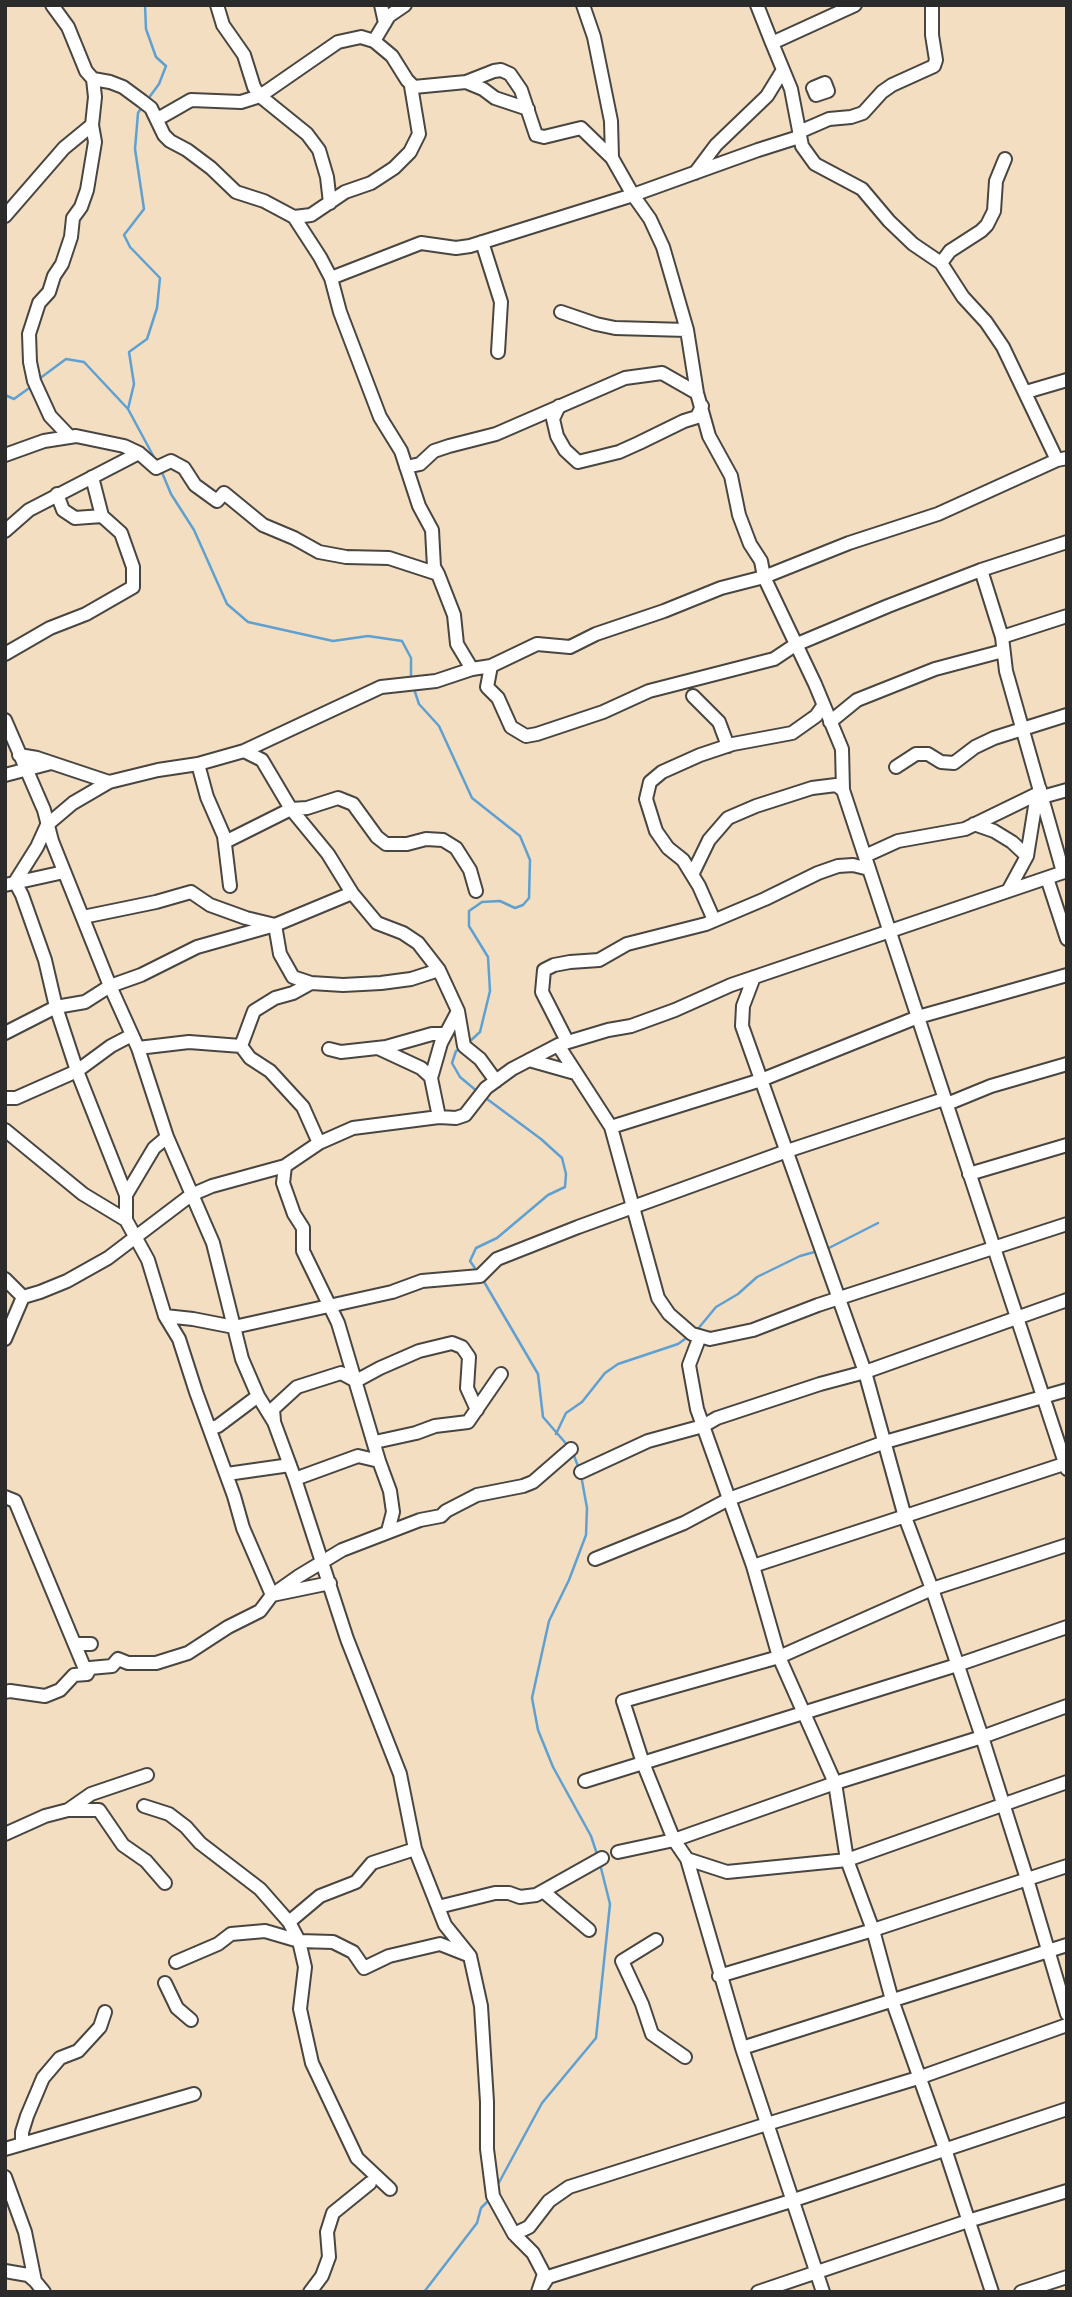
<!DOCTYPE html>
<style>
body{margin:0}
#map{position:relative;width:1072px;height:2297px;overflow:hidden;background:#f3dec1;font-family:"Architects Daughter",sans-serif}
canvas{display:block}
.frame{position:absolute;inset:0;border:7px solid #2b2b2b;pointer-events:none}
</style>
<div id="map">
<canvas width="1072" height="2297"></canvas>
<div class="frame"></div>
</div>
<script>
const c = document.querySelector('canvas').getContext('2d');
c.lineJoin = 'round';
function shape(rows) {
  const path = new Path2D();
  for (const r of rows) {
    path.moveTo(r[0], r[1]);
    for (let i = 2; i < r.length; i += 2) path.lineTo(r[i], r[i + 1]);
  }
  return path;
}
function trace(path, color, width, dash) {
  c.strokeStyle = color;
  c.lineWidth = width;
  c.lineCap = dash ? 'butt' : 'round';
  c.setLineDash(dash || []);
  c.stroke(path);
}
const stream = shape([
 [145,5,146,29,156,57,166,66,159,84,148,99],
 [39,379,66,359,84,362,128,409,156,461],
 [5,395,14,399,32,386],
 [128,409,134,384,129,352,147,339,157,308,160,278,130,247,124,235,144,209,135,149,138,113,142,107],
 [161,470,171,494,194,530,227,604,248,622,333,641,368,636,402,641,411,658,411,679],
 [414,689,419,704,439,726,472,798,520,836,530,860,529,898,523,905,515,908,500,901,482,902,469,911,469,926,488,957,490,991,480,1032,468,1043],
 [460,1049,456,1051,452,1063,460,1077,478,1092],
 [825,1250,878,1223],
 [477,1271,470,1261,476,1248,497,1238,548,1195,565,1187,566,1174,562,1158,541,1139,483,1096],
 [483,1280,538,1374,543,1417,569,1447],
 [697,1330,716,1307,738,1294,757,1277,800,1256,818,1251],
 [556,1434,566,1413,582,1402,605,1373,618,1364,678,1344,689,1336],
 [573,1453,579,1469],
 [581,1475,587,1508,586,1535,569,1580,549,1621,532,1698,538,1730,553,1767,591,1836,597,1854],
 [496,2188,542,2103,596,2038,610,1904,600,1864],
 [424,2292,477,2223,481,2208,489,2200]
]);
const minor = shape([
 [52,5,68,27,86,71,93,79,110,82,123,87,142,101,151,108,164,135,170,141,187,150,211,168,236,192,264,201,294,217,320,257,331,278,340,312,380,417,401,451,419,506,432,530,434,567,438,574],
 [217,5,223,25,244,55,254,87,260,96,307,134,319,150,327,177,330,203],
 [381,5,385,23],
 [583,5,594,37,611,121,612,158,633,195,650,219,663,247,687,330,697,393,709,436,731,476,739,515,750,544,761,561,764,577,815,684,842,749,843,790,1067,1469],
 [757,5,772,43],
 [855,5,772,43,791,89,802,146,815,164,862,189,889,221,913,244,941,263,963,297,986,322,1003,347,1057,460],
 [374,41,389,16,405,5],
 [466,82,483,89,495,98,528,109],
 [825,83,828,91,816,95,813,88,825,83],
 [156,118,163,116,191,100,241,102,260,96,338,42,361,37,374,41,392,56,407,80,414,87,466,82,494,71,501,70,510,74,521,90,536,135,544,137,581,128,612,158],
 [799,132,829,119,851,117,863,113,882,92,892,85,934,66,936,60,932,35,932,5],
 [695,173,716,145,767,96,783,70],
 [5,216,64,148,92,125],
 [294,217,311,215,345,192,371,183,394,168,410,152,419,134,411,86],
 [482,242,501,302,498,352],
 [941,263,950,251,981,231,987,225,994,211,996,181,1005,159],
 [331,278,421,243,456,248,470,246,633,195,758,150,799,137],
 [561,312,596,324,615,328,687,330],
 [1026,392,1067,380],
 [559,406,553,419,557,436,565,450,578,462,619,452,639,443,684,421,697,417,702,406],
 [70,437,50,416,34,381,30,362,29,334,39,303,49,292,54,276,62,264,71,237,73,218,81,207,87,190,95,142,92,125,95,97,93,79],
 [5,455,44,441,76,436,124,446,139,453,156,468,171,461,184,468,195,485,217,501,224,493,263,525,294,538,319,552,346,557,389,558,438,574,454,615,457,644,472,669],
 [406,467,420,464,434,451,449,446,496,434,625,378,662,373,697,393],
 [92,477,102,516],
 [5,531,29,510,139,453],
 [981,570,1002,637,1006,671,1063,872],
 [1002,637,1067,616],
 [5,654,50,628,86,614,133,587,133,567,121,533,102,516,75,518,63,510,57,494],
 [491,666,487,687,498,698,511,727,526,736,537,734,603,712,649,691,774,659,795,645,888,606,981,570,1067,542],
 [693,696,719,722,728,746],
 [5,720,44,810,52,841,110,986,138,1048,167,1137,213,1243,242,1359,258,1396,274,1422,295,1479,347,1639,400,1774,415,1849,445,1925,470,1956,481,2006,487,2102,487,2149,493,2196,514,2234,533,2253,544,2274,538,2292],
 [830,722,857,700,935,669,1003,651],
 [244,751,262,760,291,809,328,854,352,893,377,923,403,933,418,943,439,970,458,1011,464,1046,480,1059,496,1081],
 [19,755,37,758,109,782],
 [198,764,207,797,224,836,230,886],
 [896,767,916,754,928,754,941,762,954,763,975,747,994,738,1067,715],
 [5,775,51,763],
 [1042,797,1067,790],
 [974,824,994,831,1012,842,1027,856],
 [225,842,291,809,307,808,338,798,353,804,377,837,386,844,407,844,426,839,443,840,456,848,470,870,476,891],
 [865,856,898,841,965,829,1037,794,1040,789],
 [692,875,709,840,728,818,756,806,812,788,836,785,843,790],
 [1047,878,1067,939],
 [5,885,64,872],
 [1008,891,1027,856,1037,794],
 [83,917,156,902,191,892,210,905,246,918,275,925,280,954,293,977,311,983,343,985,381,983,411,979,439,970],
 [714,920,699,886,683,860,668,848,656,831,646,799,650,782,662,772,700,755,733,744,792,733,816,716,823,706],
 [754,977,743,1006,742,1026,865,1372,905,1517,932,1589,982,1737,1027,1879,1067,2014],
 [5,1033,56,1007,85,1002,110,986,141,975,197,947,275,925,352,893],
 [567,1041,542,992,544,970,554,965,570,962,599,960,627,944,706,924,765,899,818,873,838,866,853,865,869,869,871,875],
 [558,1045,611,1127,658,1298,669,1314,692,1334,710,1339,753,1330,818,1305,1067,1224],
 [241,1046,254,1011,275,998,293,993,311,983],
 [138,1048,189,1042,241,1046,250,1058,270,1071,303,1107,319,1143],
 [378,1048,421,1068,431,1077],
 [329,1049,341,1052,386,1047,432,1034,445,1034],
 [529,1060,575,1073],
 [5,1098,16,1098,77,1071,111,1046,132,1035],
 [947,1104,991,1086,1067,1064],
 [439,1117,431,1078,441,1043,458,1011],
 [611,1127,761,1080,918,1017,1067,975],
 [5,1130,83,1194,126,1220],
 [285,1166,283,1183,294,1214,303,1228,303,1251,338,1323,379,1461,390,1491,393,1512,388,1531],
 [969,1174,1067,1145],
 [126,1195,154,1148,167,1137],
 [5,1279,23,1297,40,1292,67,1281,108,1258,191,1195,212,1186,285,1166,319,1143,353,1128,439,1117,456,1118,465,1115,486,1088,512,1069,558,1045,608,1030,631,1026,675,1010,731,985,1067,871],
 [165,1316,193,1319,234,1327,392,1292,422,1281,480,1276,497,1259,578,1227,787,1151,941,1100],
 [700,1336,689,1365,697,1409,753,1566,779,1657,835,1783,847,1860,873,1930,892,2000,945,2149,992,2292],
 [5,1339,23,1297],
 [356,1381,380,1368,419,1351,452,1343,462,1347,469,1357,467,1388,477,1410],
 [274,1421,273,1409,297,1387,341,1373,356,1381],
 [211,1428,218,1426,258,1396],
 [375,1442,416,1433,435,1426,468,1422,501,1374],
 [581,1472,648,1441,703,1426,717,1418,820,1384,865,1372,1067,1300],
 [227,1474,290,1465],
 [295,1479,358,1456,379,1461],
 [5,1497,15,1501,87,1674],
 [595,1559,684,1523,729,1499,885,1442,1067,1390],
 [753,1566,1067,1463],
 [330,1583,272,1595,243,1528,234,1496,196,1392,179,1339,165,1316,148,1260,126,1220,126,1195,77,1071,56,1007,45,960,22,895,15,882,37,847,47,825,73,803,109,782,158,770,198,764,244,751,381,687,436,681,472,669,491,666,537,644,570,647,596,634,664,611,721,588,764,577,849,543,938,514,1057,460,1067,458],
 [76,1644,91,1644],
 [5,1692,10,1691,45,1696,60,1690,74,1675,87,1674,90,1668,112,1666,118,1659,128,1663,156,1663,188,1653,228,1627,260,1611,272,1595,299,1576,342,1550,420,1520,441,1516,446,1511,477,1495,523,1486,533,1482,571,1449],
 [585,1781,957,1665,1067,1627],
 [144,1806,169,1814,186,1827,200,1843,260,1889,289,1922,299,1941,305,1967,300,2009,312,2063,357,2158,390,2189],
 [68,1810,91,1794,147,1775],
 [5,1834,45,1816,68,1810,99,1810,123,1845,146,1861,165,1883],
 [618,1852,674,1840,835,1783,982,1737,1067,1706],
 [687,1859,727,1872,847,1860,1067,1782],
 [544,1892,589,1930],
 [438,1907,495,1893,509,1893,520,1897,536,1895,602,1858],
 [289,1922,320,1896,356,1882,372,1863,415,1849],
 [656,1940,622,1961,642,2004,652,2034,685,2057],
 [176,1962,218,1944,231,1934,265,1931,299,1941,333,1942,353,1952,364,1968,389,1956,440,1944,468,1955],
 [719,1976,873,1930,1067,1866],
 [165,1983,177,2008,191,2020],
 [742,2048,1067,1945],
 [22,2144,22,2132,27,2116,43,2078,60,2058,78,2051,100,2027,105,2012],
 [5,2149,194,2094],
 [5,2177,25,2232,35,2281,44,2292],
 [514,2234,529,2227,549,2201,569,2187,767,2124,918,2078,1067,2025],
 [5,2271,28,2275,35,2281],
 [543,2285,548,2277,791,2201,1067,2109],
 [310,2292,322,2276,329,2257,327,2232,333,2213,370,2183],
 [758,2292,968,2221,1067,2191],
 [823,2292,742,2048,687,1859,674,1840,643,1763,623,1701,779,1657,932,1589,1067,1545],
 [1021,2292,1067,2277]
]);
trace(stream, '#5fa0d2', 2.5);
trace(minor, '#494642', 16);
trace(minor, '#fff', 12);
</script>
